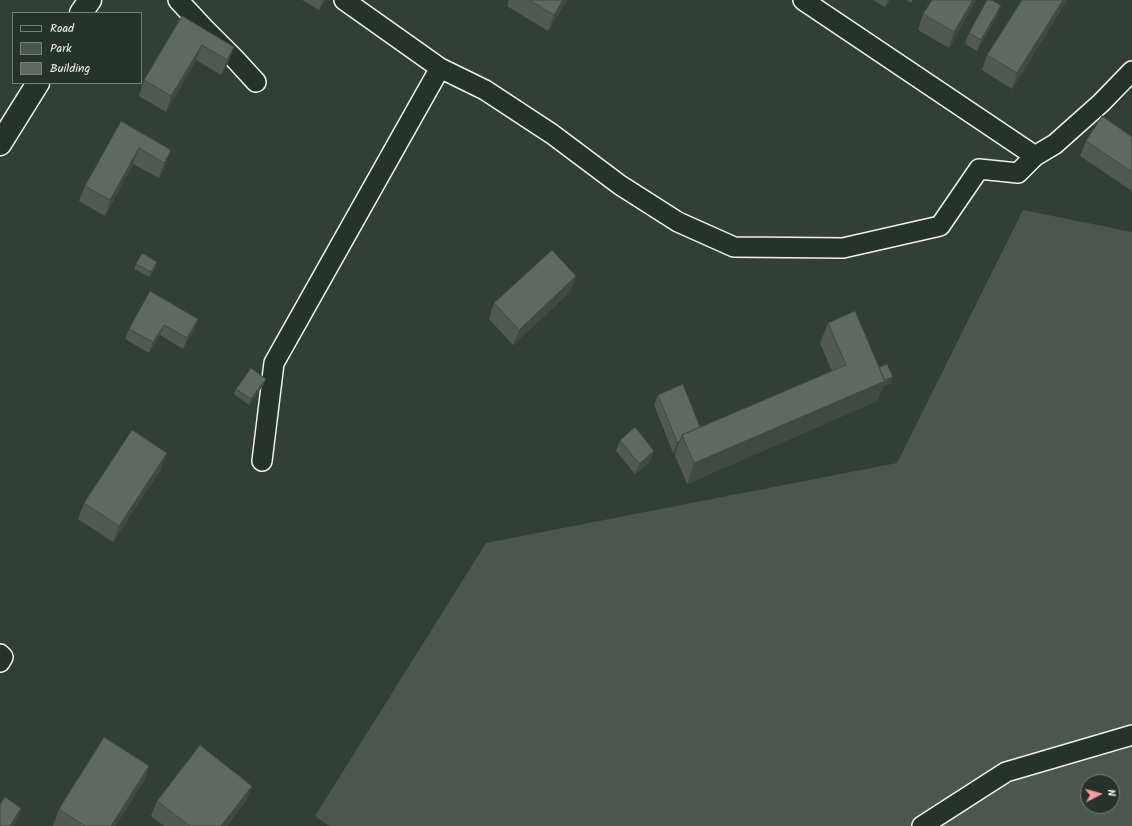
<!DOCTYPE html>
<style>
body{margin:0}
#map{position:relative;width:1132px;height:826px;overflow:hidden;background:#323e38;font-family:Kalam,sans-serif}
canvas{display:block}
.legend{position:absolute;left:12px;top:12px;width:130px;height:72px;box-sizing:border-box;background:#26332d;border:1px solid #787f78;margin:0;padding:5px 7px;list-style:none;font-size:12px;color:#f4f1e8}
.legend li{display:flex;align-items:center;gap:8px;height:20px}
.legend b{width:20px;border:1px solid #787f78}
.north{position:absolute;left:1080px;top:774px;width:40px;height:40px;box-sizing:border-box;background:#26332d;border:1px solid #787f78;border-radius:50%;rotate:84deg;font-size:11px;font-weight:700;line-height:16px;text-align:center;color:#f4f1e8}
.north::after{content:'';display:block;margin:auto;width:14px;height:18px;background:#ff9aa2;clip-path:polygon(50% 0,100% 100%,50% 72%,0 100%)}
</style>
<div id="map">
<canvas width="1132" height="826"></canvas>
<ul class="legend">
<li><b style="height:5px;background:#26332d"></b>Road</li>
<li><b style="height:11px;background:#4c564f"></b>Park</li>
<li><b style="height:11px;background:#5f6861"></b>Building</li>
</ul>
<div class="north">N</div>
</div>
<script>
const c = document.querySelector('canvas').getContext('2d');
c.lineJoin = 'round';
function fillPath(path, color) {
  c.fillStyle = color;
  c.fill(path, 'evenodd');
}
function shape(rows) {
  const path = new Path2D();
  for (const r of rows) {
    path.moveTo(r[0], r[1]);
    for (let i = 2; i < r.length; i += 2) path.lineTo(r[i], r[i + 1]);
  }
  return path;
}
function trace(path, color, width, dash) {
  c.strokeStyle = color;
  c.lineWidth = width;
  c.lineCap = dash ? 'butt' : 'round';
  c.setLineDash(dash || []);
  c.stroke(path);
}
const green = shape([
 [1023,210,1132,232,1132,826,329,826,315,816,486,543,897,463],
 [1088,782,1112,782,1112,806,1088,806]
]);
const street = shape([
 [178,0,204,28,234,58,256,82],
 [344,0,440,68,485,90,552,134,620,185,678,222,734,247,843,248,940,226,979,169,1018,173,1035,156,1055,144,1101,103,1132,71],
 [803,0,1035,156],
 [262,461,274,363,440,68],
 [0,654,3,657,0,662],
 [922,826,1006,772,1132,735]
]);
const secondary = shape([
 [81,13,90,0],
 [0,144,38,83]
]);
const wall = shape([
 [302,0,325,0,319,10],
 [509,0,567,0,548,31,507,6],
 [873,0,890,0,885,7],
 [906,0,913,0,911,3],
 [976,0,949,48,918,30,923,14],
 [1067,0,1012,89,982,70,987,55],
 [1001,5,997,16,977,51,965,44,969,33],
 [182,16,234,47,228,63,221,75,196,60,166,112,139,96,144,80],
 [121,121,171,150,165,166,159,178,133,164,105,216,79,201,85,186],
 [1132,137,1132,191,1080,156,1086,141],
 [157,262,155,268,149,277,134,269,136,264],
 [150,291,194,330,183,349,160,335,149,353,125,339,129,329],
 [570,292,513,345,489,319,494,303],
 [828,323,879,367,891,383,883,386,877,401,687,484,675,455,676,452,673,453,654,405,658,395,700,427,832,371,820,343],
 [264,384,249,405,234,394,236,389],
 [620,440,650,462,635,474,616,451],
 [161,469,113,542,78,519,84,503],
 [149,766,144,781,115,826,54,826,53,825,59,809],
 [252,786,246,801,227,826,164,826,151,816,157,801]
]);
const shadedWall = shape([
 [323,0,325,0,319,10],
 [563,0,567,0,548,31,554,15],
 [888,0,890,0,885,7],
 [973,0,976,0,949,48,954,32],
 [1063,0,1067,0,1012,89,1017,73],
 [1001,5,997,16,977,51,981,40],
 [202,45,196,60,166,112,171,96],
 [234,47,228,63,221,75,227,60],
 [139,148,133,164,105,216,110,200],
 [171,150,165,166,159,178,164,163],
 [157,262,155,268,149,277,151,272],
 [576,276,570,292,513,345,519,330],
 [198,319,194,330,183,349,187,338],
 [164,325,160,335,149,353,153,342],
 [893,377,891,383,883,386,877,401,687,484,694,463],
 [266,379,264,384,249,405,251,399],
 [680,441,676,452,673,453,677,442],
 [654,451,650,462,635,474,639,464],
 [167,453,161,469,113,542,119,526],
 [149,766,144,781,115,826,111,826],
 [252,786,246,801,227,826,221,826],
 [21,808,18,818,13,826,10,826]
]);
const building = shape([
 [529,0,563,0,554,15,529,0],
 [932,0,973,0,954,32,923,14,932,0],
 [987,0,991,0,1001,5,981,40,969,33,987,0],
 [1022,0,1063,0,1017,73,987,55,1022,0],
 [182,16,234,47,227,60,202,45,171,96,144,80,182,16],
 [1102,116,1132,137,1132,172,1086,141,1102,116],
 [121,121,171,150,164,163,139,148,110,200,85,186,121,121],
 [552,250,576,276,519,330,494,303,552,250],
 [142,253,157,262,151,272,136,264,142,253],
 [150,291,198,319,187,338,164,325,153,342,129,329,150,291],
 [855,311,885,381,694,463,682,435,846,365,828,323,855,311],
 [887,364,893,377,884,380,879,367,887,364],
 [251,368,266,379,251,399,236,389,251,368],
 [683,384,700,427,682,435,680,441,677,442,658,395,683,384],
 [635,427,654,451,639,464,620,440,635,427],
 [132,430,167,453,119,526,84,503,132,430],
 [104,737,149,766,111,826,85,826,59,809,104,737],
 [200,745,252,786,221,826,190,826,157,801,200,745],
 [5,797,21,808,10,826,0,826,0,804,5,797]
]);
fillPath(green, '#4c564f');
trace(street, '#f4f1e8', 22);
trace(secondary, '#f4f1e8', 25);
trace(street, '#26332d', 19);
trace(secondary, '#26332d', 22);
fillPath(wall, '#525953');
fillPath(shadedWall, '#424944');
fillPath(building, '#5f6861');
trace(building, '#424944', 1);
</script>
